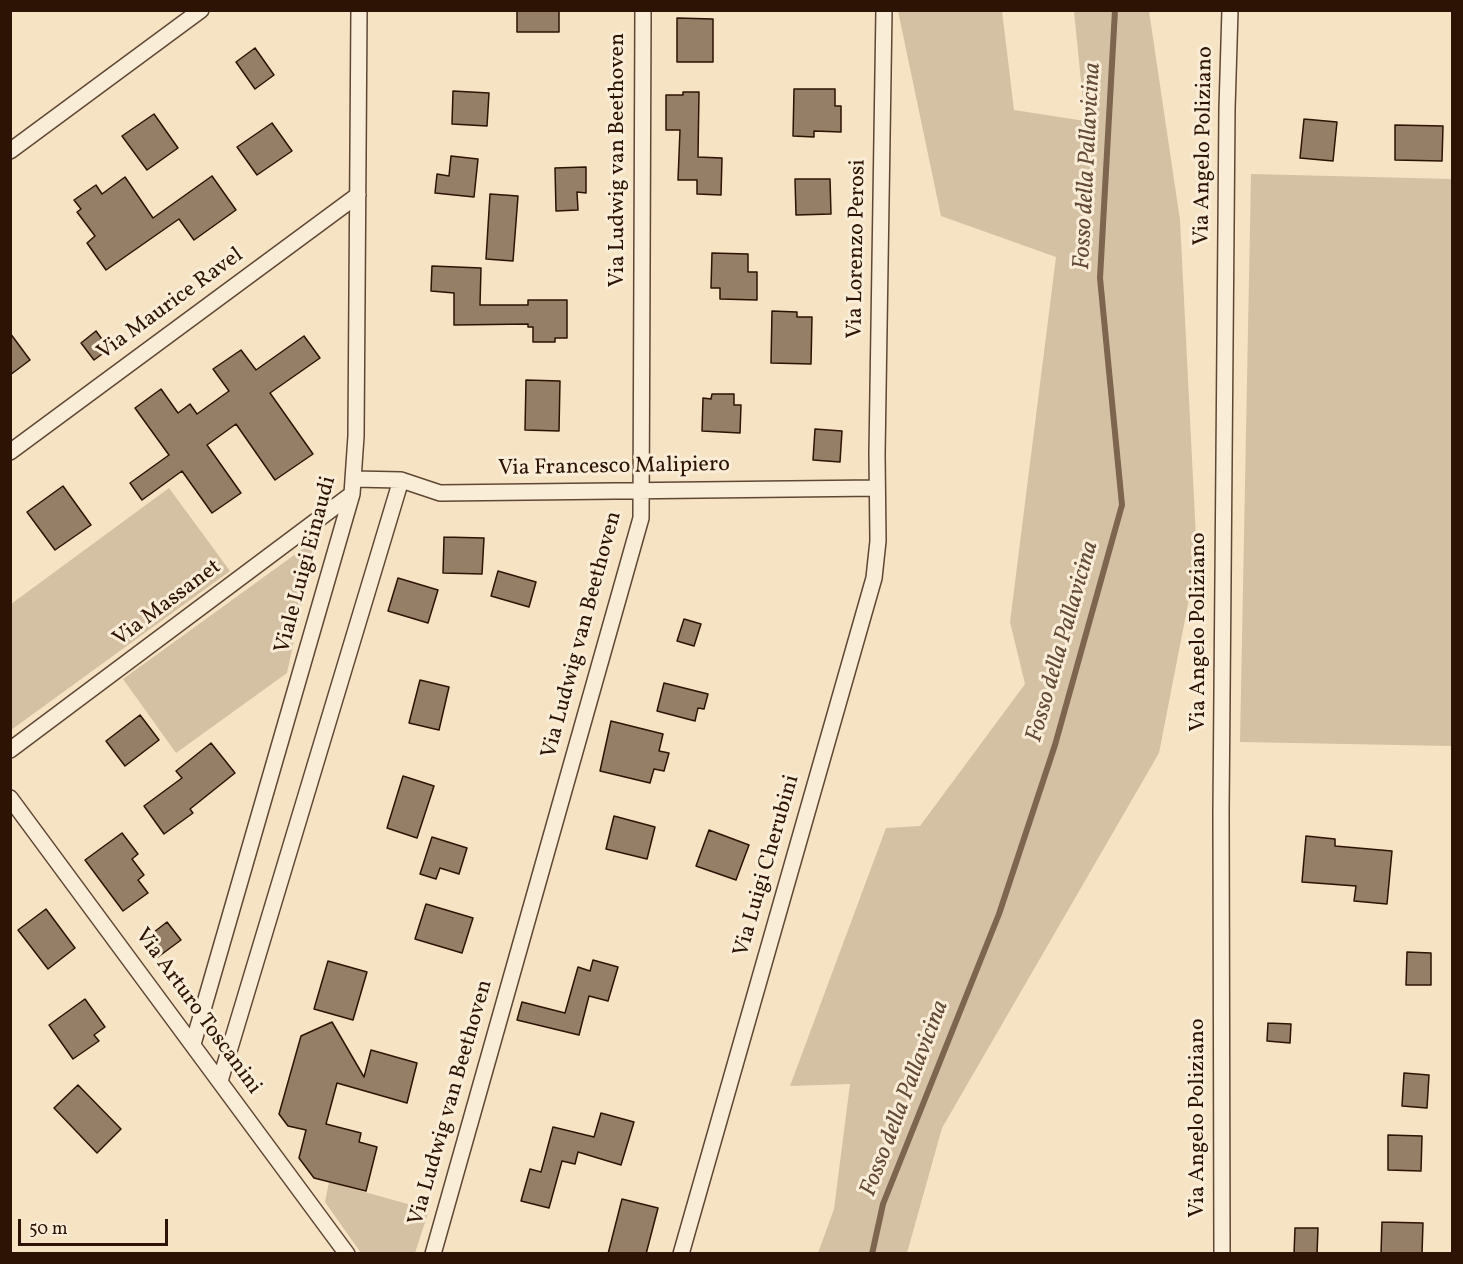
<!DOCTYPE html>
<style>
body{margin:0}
#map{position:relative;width:1463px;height:1264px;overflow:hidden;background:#f6e3c3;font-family:Vollkorn,serif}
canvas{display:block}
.frame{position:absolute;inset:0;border:12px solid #2d1304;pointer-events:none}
.scale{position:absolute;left:18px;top:1219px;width:150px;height:27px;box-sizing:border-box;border:3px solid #2d1304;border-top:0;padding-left:8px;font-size:18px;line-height:21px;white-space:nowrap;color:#2d1304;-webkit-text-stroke:4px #f9edd8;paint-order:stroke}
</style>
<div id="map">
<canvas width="1463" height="1264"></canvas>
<div class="frame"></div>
<div class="scale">50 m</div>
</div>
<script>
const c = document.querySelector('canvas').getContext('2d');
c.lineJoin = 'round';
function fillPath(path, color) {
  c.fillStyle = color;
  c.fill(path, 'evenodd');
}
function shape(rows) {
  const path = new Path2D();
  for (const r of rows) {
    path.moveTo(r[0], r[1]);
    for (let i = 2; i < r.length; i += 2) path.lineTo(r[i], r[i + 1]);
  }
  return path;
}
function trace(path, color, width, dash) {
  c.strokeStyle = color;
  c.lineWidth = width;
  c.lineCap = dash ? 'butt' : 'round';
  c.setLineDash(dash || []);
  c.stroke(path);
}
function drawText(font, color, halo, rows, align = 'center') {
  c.font = font + ' Vollkorn,serif';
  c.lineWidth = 6;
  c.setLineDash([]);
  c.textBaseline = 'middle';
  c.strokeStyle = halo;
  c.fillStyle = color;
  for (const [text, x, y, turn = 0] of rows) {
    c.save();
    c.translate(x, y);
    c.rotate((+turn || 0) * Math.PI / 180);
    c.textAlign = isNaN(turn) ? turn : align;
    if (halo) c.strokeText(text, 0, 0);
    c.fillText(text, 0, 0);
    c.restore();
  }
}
const green = shape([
 [898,11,1002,11,1014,110,1085,121,1074,11,1149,11,1180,220,1197,558,1159,753,942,1128,907,1253,818,1253,834,1209,850,1084,790,1086,886,828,920,826,1025,684,1010,622,1056,257,941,216],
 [1251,174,1452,179,1452,746,1240,742],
 [169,488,230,571,11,730,11,604],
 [315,540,287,673,176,753,123,679],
 [329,1182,429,1210,415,1253,361,1253,325,1202]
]);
const stream = shape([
 [872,1254,883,1204,999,914,1055,745,1122,505,1100,278,1115,10]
]);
const building = shape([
 [517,10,559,10,559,32,517,32,517,10],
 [677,18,713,19,713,62,677,62,677,18],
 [255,48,274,75,255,89,236,62,255,48],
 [794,89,835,89,835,106,841,106,841,132,814,131,814,137,793,136,794,89],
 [453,91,489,93,487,126,452,124,453,91],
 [683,92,699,92,698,157,722,158,721,195,697,194,697,180,678,180,680,130,666,130,666,95,683,95,683,92],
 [154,114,178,148,147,170,122,136,154,114],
 [1304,119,1337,122,1333,161,1300,158,1304,119],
 [272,123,292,151,257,175,237,147,272,123],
 [1395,125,1443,126,1442,161,1395,160,1395,125],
 [451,156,478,159,474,197,435,193,437,174,449,176,451,156],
 [586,167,586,193,577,192,578,210,556,211,555,168,586,167],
 [212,176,236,210,194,240,179,219,106,270,87,243,95,236,77,212,81,209,74,200,96,185,102,194,125,177,153,218,212,176],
 [795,179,830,179,831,214,796,215,795,179],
 [490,194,518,196,513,261,486,259,490,194],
 [712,253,748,254,748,272,757,272,757,300,720,299,720,288,711,288,712,253],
 [432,266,481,268,480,305,528,305,528,300,567,300,567,338,555,338,555,342,533,342,533,327,528,327,528,324,454,325,454,293,431,291,432,266],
 [772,311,797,312,797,317,812,317,811,364,771,363,772,311],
 [96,331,109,349,94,360,81,343,96,331],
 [10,333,30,360,10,375,10,333],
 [304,336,320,358,270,393,313,454,275,480,236,424,207,445,241,493,212,513,182,471,142,500,130,483,169,455,135,408,161,389,178,413,190,404,197,414,229,391,213,369,241,350,256,370,304,336],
 [526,380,560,381,559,431,525,430,526,380],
 [712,394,734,394,734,405,741,405,740,433,702,431,703,398,711,399,712,394],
 [815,429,842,431,840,462,813,460,815,429],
 [63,486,91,525,55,550,27,512,63,486],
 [444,537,484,538,482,574,443,573,444,537],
 [498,571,536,582,529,607,491,596,498,571],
 [398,578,438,590,428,623,388,611,398,578],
 [684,619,701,624,694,646,677,641,684,619],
 [420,680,449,687,439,730,409,723,420,680],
 [664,683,708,694,704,709,698,708,695,721,657,711,664,683],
 [140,715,159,740,125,766,106,741,140,715],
 [611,721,663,734,659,751,669,753,664,771,654,769,650,783,600,771,611,721],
 [211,743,235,773,190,809,193,813,164,834,144,806,182,778,176,771,211,743],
 [403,776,434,786,417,838,387,828,403,776],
 [614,816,655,827,647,859,606,849,614,816],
 [709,830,749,845,736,880,696,866,709,830],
 [122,833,138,854,132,859,144,875,138,880,148,893,123,911,85,860,122,833],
 [1306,836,1335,839,1335,846,1392,851,1387,904,1354,901,1356,886,1302,882,1306,836],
 [432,837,467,848,459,874,440,868,436,879,420,874,432,837],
 [426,904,473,918,462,953,415,939,426,904],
 [46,909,75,948,48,969,18,930,46,909],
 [167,922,181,940,158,957,145,939,167,922],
 [1407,952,1431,953,1431,985,1406,985,1407,952],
 [593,960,618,967,608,1001,589,996,579,1035,517,1020,522,1002,565,1013,578,967,590,971,593,960],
 [328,961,367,972,353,1020,314,1009,328,961],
 [85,999,105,1027,94,1035,99,1041,73,1059,49,1025,85,999],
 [332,1022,364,1077,371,1050,417,1063,407,1103,337,1083,326,1124,361,1133,359,1142,377,1147,366,1191,314,1178,299,1158,306,1130,288,1126,279,1114,301,1036,332,1022],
 [1268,1023,1291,1024,1290,1043,1267,1041,1268,1023],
 [1404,1073,1429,1075,1427,1108,1402,1106,1404,1073],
 [78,1085,121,1129,97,1153,54,1108,78,1085],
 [601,1113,634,1122,621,1165,578,1152,575,1164,562,1161,549,1208,521,1201,530,1169,541,1172,553,1127,594,1137,601,1113],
 [1388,1135,1422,1136,1421,1171,1388,1170,1388,1135],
 [622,1199,658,1208,646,1254,608,1254,622,1199],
 [1382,1222,1423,1223,1422,1254,1381,1254,1382,1222],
 [1295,1228,1318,1228,1317,1254,1294,1254,1295,1228]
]);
const minor = shape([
 [10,151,201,10],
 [10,452,358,195],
 [354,479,401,480,440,493,877,488],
 [10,750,352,494],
 [10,798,347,1254],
 [193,1044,352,494,356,436,359,10],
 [220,1081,401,480],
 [433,1254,641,518,643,10],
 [681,1254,874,578,878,541,877,454,884,10],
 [1222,1254,1221,811,1227,109,1230,10]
]);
const streetNames = [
 ["Via Angelo Poliziano",1205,146,-89],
 ["Via Ludwig van Beethoven",619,160,-90],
 ["Via Lorenzo Perosi",858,249,-89],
 ["Via Maurice Ravel",171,305,-36],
 ["Via Francesco Malipiero",614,468,-1],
 ["Viale Luigi Einaudi",307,565,-75],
 ["Via Massanet",168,604,-37],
 ["Via Angelo Poliziano",1200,632,-90],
 ["Via Ludwig van Beethoven",583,635,-75],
 ["Via Luigi Cherubini",768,866,-74],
 ["Via Arturo Toscanini",197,1012,54],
 ["Via Ludwig van Beethoven",452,1103,-74],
 ["Via Angelo Poliziano",1199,1118,-90]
];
const waterNames = [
 ["Fosso della Pallavicina",1089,166,-87],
 ["Fosso della Pallavicina",1064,642,-74],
 ["Fosso della Pallavicina",906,1099,-69]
];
fillPath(green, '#d4c0a3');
trace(stream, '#7d6550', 6);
fillPath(building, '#967f67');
trace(building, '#2d1304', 1.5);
trace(minor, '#5f4734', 18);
trace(minor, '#f9edd8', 15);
drawText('22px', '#2d1304', '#f9edd8', streetNames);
drawText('italic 24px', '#624a36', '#f9edd8', waterNames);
</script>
